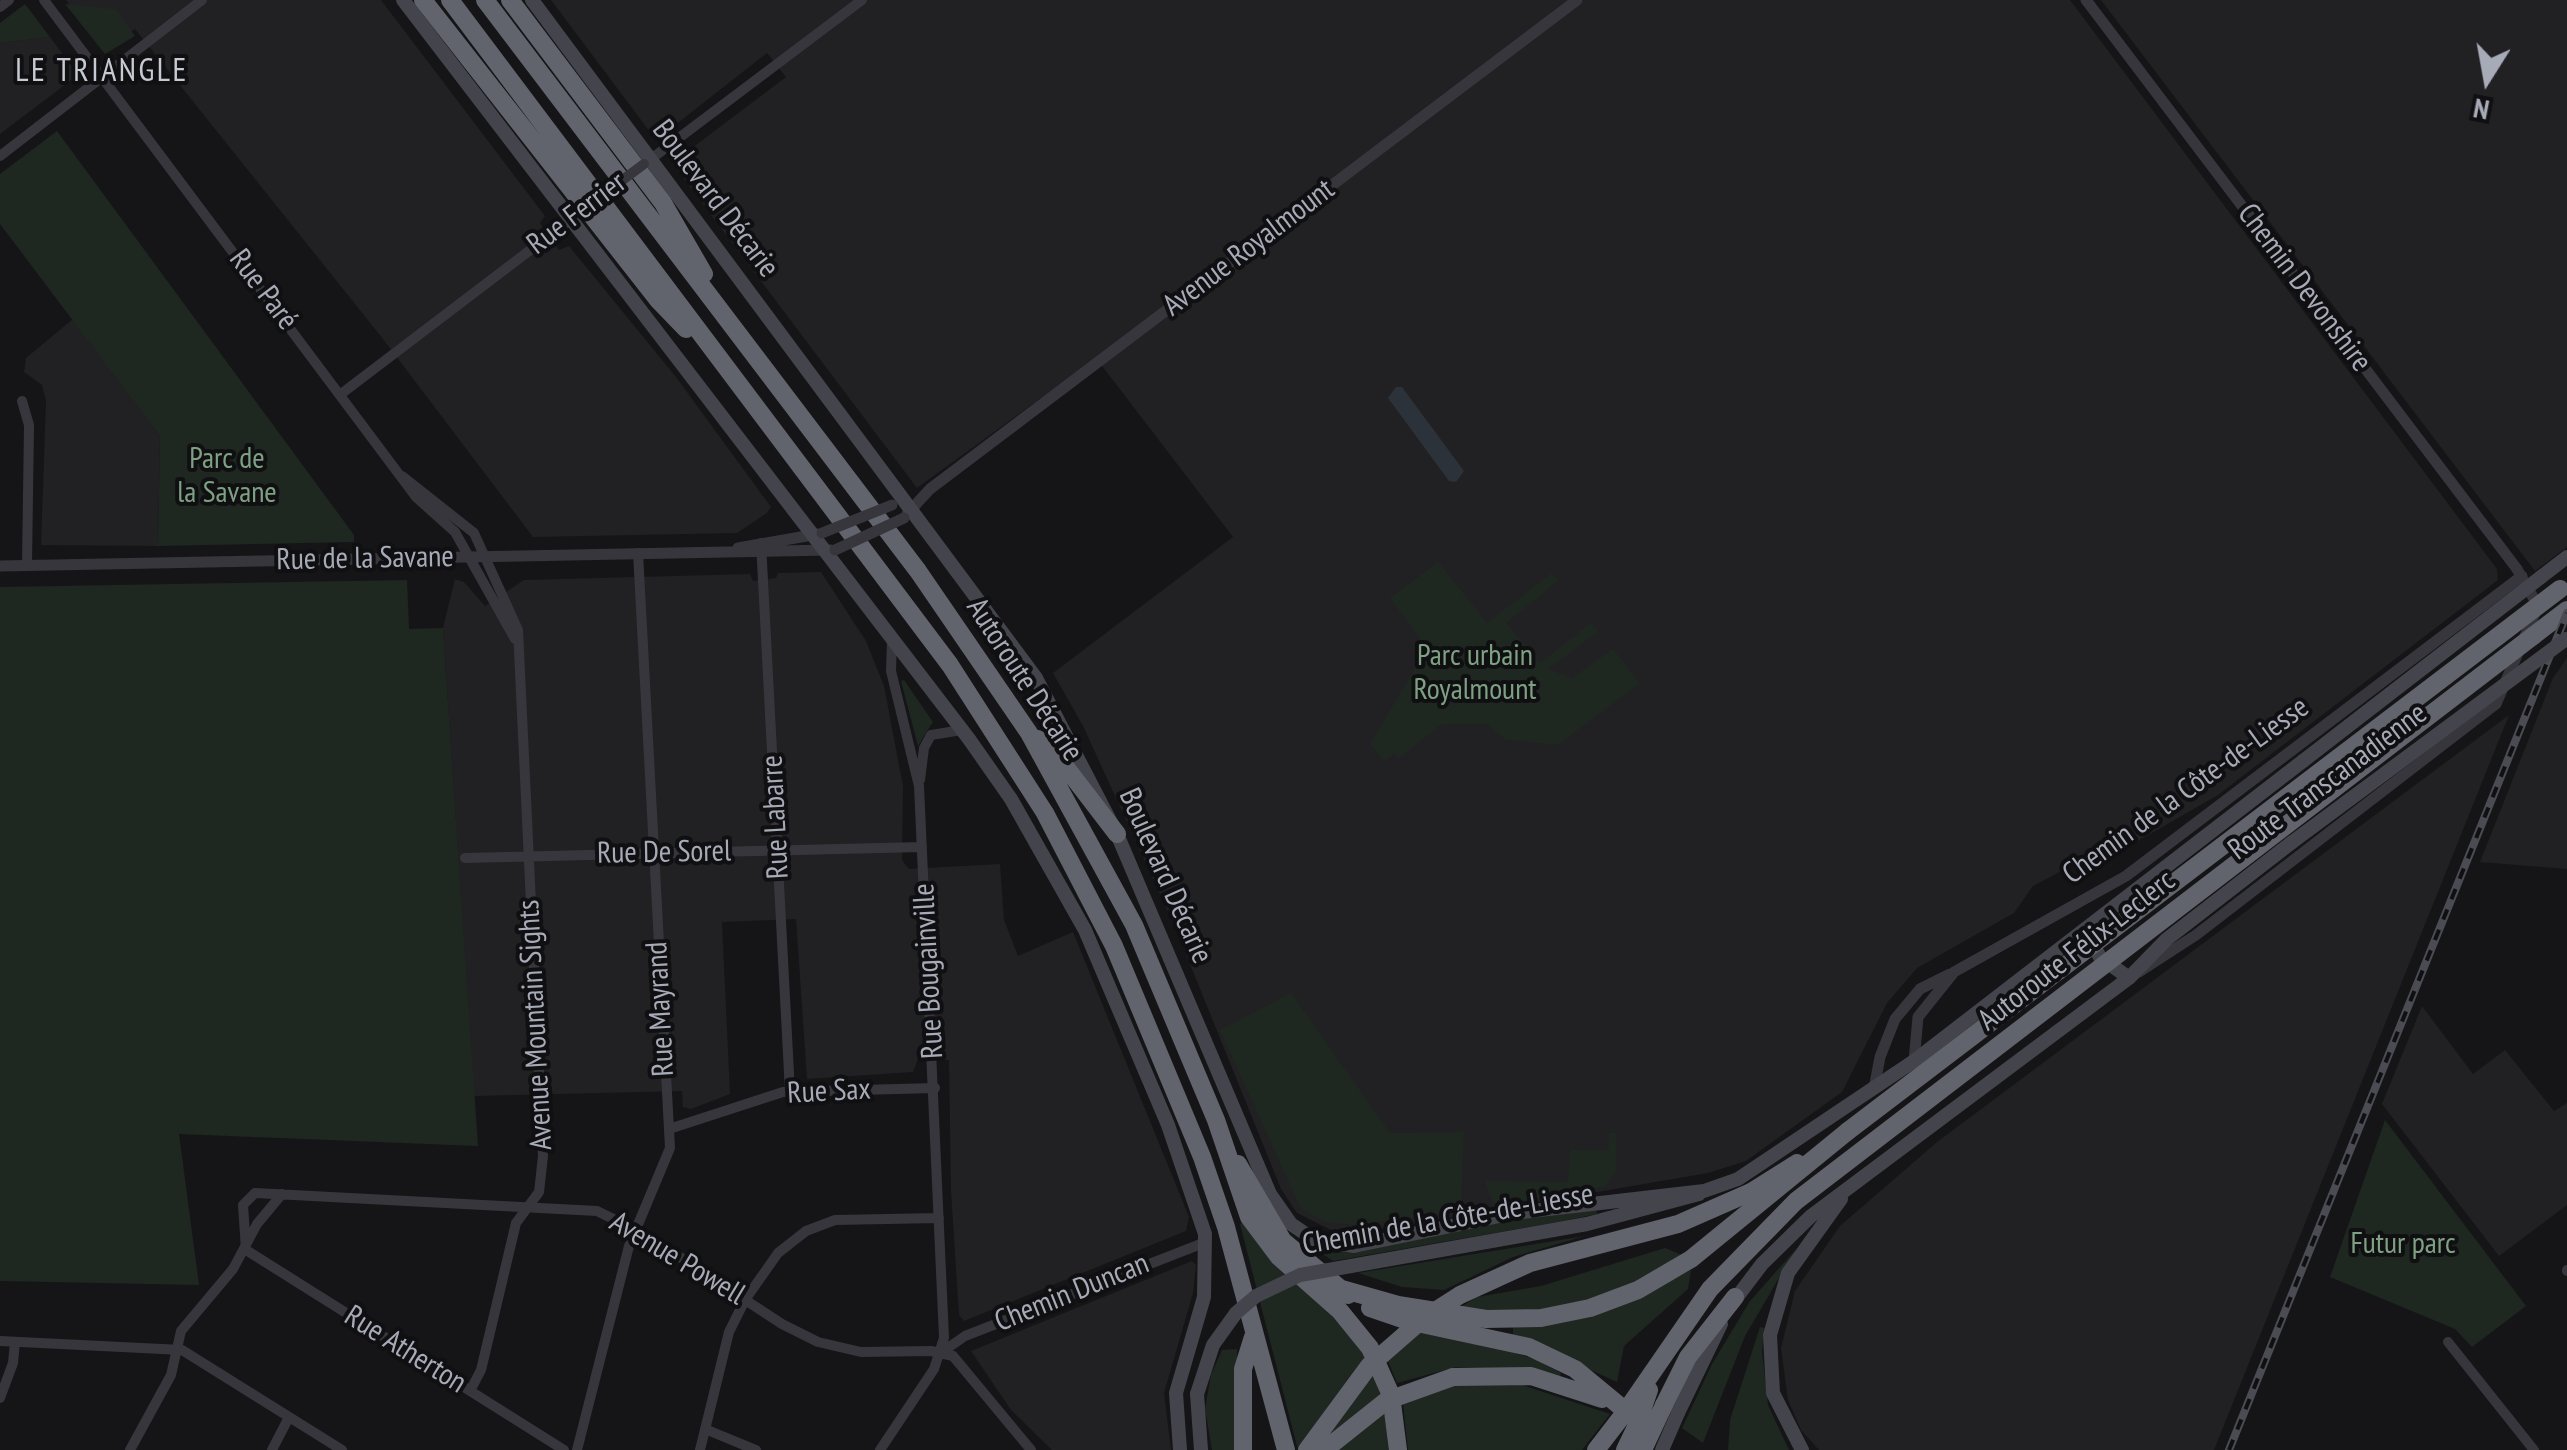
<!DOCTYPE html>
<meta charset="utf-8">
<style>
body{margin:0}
#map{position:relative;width:2567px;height:1450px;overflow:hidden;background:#151517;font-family:"PT Sans Narrow",sans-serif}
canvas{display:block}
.north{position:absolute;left:2437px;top:30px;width:100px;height:100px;-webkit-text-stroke:8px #101012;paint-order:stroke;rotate:191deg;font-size:28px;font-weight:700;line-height:40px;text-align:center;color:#a7aab7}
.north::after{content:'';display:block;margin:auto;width:35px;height:45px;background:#a7aab7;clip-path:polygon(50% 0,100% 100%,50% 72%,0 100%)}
</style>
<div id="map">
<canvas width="2567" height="1450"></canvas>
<div class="north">N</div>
</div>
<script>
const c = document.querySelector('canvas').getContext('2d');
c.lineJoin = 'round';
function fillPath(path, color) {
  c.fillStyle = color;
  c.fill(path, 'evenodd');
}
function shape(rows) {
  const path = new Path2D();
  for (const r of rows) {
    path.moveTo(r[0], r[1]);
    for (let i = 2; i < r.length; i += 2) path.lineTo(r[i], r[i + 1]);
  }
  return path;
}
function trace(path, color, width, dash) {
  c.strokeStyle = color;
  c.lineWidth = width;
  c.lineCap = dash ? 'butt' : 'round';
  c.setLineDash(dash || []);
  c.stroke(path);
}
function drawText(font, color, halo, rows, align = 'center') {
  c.font = font + ' "PT Sans Narrow",sans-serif';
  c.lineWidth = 8;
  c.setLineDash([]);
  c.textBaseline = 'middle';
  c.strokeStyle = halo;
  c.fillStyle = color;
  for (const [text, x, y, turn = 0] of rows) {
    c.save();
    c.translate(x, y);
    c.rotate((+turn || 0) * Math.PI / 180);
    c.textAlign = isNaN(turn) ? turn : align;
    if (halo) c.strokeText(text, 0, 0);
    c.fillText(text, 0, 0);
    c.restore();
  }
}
const built = shape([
 [66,0,381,0,545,216,540,223,559,250,569,246,676,377,771,507,767,513,737,533,533,537,383,339,135,29,103,49],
 [551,0,2070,0,2497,569,2498,580,2218,795,2091,868,2082,860,2033,886,2014,913,1917,968,1887,1003,1842,1092,1746,1161,1708,1173,1359,1233,1331,1230,1297,1213,1281,1189,1175,927,1083,726,1053,673,1233,537,1096,358,917,488,672,163,786,77,767,53,656,140],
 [2101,0,2567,0,2567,547,2535,571],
 [50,37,78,75,0,134,0,43],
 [73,319,160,436,158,546,41,545,46,401,42,385,24,372,26,358],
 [821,572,866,641,884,686,903,786,902,860,909,869,1000,864,1004,920,1018,956,1073,932,1189,1217,1186,1231,964,1321,959,1315,951,1191,949,1060,918,1059,913,1072,807,1079,796,919,722,922,730,1094,691,1109,683,1107,682,1091,474,1096,443,628,455,579,464,582,485,606,524,580,750,574,753,581,776,578,778,573],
 [2567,658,2567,869,2480,862,2553,678],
 [2509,715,2214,1450,1819,1450,1801,1430,1788,1400,1781,1348,1795,1291,1840,1226,1937,1142],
 [2422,1006,2473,1074,2505,1050,2554,1111,2567,1103,2567,1205,2499,1256,2382,1104],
 [1192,1261,1196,1265,1193,1293,1164,1393,1171,1450,1052,1450,1011,1410,971,1351]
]);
const green = shape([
 [25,4,50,37,0,43,0,23],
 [65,4,116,9,135,36,105,54],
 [57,131,354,535,354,542,158,546,160,436,0,224,0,174],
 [1438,562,1487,623,1552,573,1558,581,1506,623,1540,663,1591,623,1598,632,1548,669,1572,678,1613,649,1640,683,1558,745,1506,740,1487,724,1442,724,1398,759,1394,754,1384,761,1370,744,1427,648,1390,598],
 [407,580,409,629,443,628,478,1146,179,1134,199,1285,0,1281,0,587],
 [904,680,933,722,918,746,901,681],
 [1291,993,1390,1133,1464,1132,1461,1211,1354,1225,1323,1221,1301,1209,1220,1030],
 [2385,1120,2526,1306,2472,1347,2455,1329,2330,1277],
 [1609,1133,1616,1133,1616,1171,1605,1187,1496,1205,1491,1199,1485,1181,1568,1182,1570,1150,1608,1150],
 [1596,1210,1597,1214,1563,1221,1333,1261,1323,1254,1324,1250,1359,1252,1507,1221],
 [1245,1221,1367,1354,1381,1386,1391,1450,1298,1450,1240,1224],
 [1585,1236,1513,1257,1444,1290,1402,1287,1358,1273],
 [1665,1248,1682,1255,1643,1281,1585,1303,1522,1313,1454,1311,1477,1297,1541,1286],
 [1796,1249,1745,1336,1703,1443,1682,1428,1712,1364,1750,1301],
 [1691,1270,1688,1289,1624,1346,1617,1382,1513,1335,1513,1327,1562,1323,1626,1304],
 [1760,1327,1764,1328,1762,1352,1768,1405,1789,1450,1728,1450,1730,1420],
 [1422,1331,1486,1344,1537,1360,1561,1373,1560,1377,1517,1369,1456,1367,1397,1383,1388,1361],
 [1237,1349,1237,1450,1212,1450,1205,1409,1211,1375,1222,1350],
 [1513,1382,1610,1414,1582,1450,1408,1450,1403,1403,1460,1384]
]);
const water = shape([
 [1396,387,1402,387,1464,471,1456,482,1449,481,1388,398]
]);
const minor = shape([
 [44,0,416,497,455,532,515,639],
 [0,7,9,0],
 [0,156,202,0],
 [647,162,862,0],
 [341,394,575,216],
 [22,401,29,425,27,565],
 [402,476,474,533,518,630,543,1156,539,1192,516,1223,481,1370,470,1391],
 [761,543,790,1092],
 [920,780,924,748,931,735,962,730],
 [465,858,922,847],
 [669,1129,783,1092,935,1088],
 [246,1250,243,1205,255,1193,597,1211,646,1235,782,1324,818,1342,861,1352,931,1351,953,1356,1031,1450],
 [246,1250,564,1450],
 [2567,1270,2567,1271],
 [0,1341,182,1350,342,1450],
 [2448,1342,2534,1450],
 [942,1352,965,1336,1206,1242],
 [0,1398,13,1363,15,1342],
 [705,1429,756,1450],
 [130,1450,171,1375,181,1331,233,1269,257,1224,282,1194],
 [272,1450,289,1417],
 [577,1450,629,1246,670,1148,638,553],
 [700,1450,729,1332,745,1300,778,1253,806,1231,835,1220,939,1218],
 [880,1450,934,1369,944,1338,919,786,891,671,892,640]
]);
const tertiary = shape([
 [2086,0,2517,569,2538,606,2496,704,2196,935,2139,972],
 [907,514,930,489,1577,0],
 [738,548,818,534],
 [0,566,831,550],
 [1914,1061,1918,1017,1954,972,2126,876,2522,576],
 [1874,1089,1880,1057,1895,1019,1920,989,1950,974]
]);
const secondary = shape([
 [403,0,969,739,1011,799,1085,930,1168,1125,1205,1234,1204,1297,1176,1393,1180,1450],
 [532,0,1036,678,1117,834,1270,1194,1291,1224,1313,1239,1354,1246,1514,1213,1704,1191,1738,1179,1914,1061,2303,761],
 [2541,577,2567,557],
 [2090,940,2100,957,2129,978],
 [1368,1263,1587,1224,1699,1194],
 [1731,1305,1762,1264,1811,1216,2129,978,2167,939,2291,843],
 [1197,1394,1201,1450],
 [1678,1413,1721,1324],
 [1802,1450,1773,1393,1770,1335,1788,1273,1841,1199]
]);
const motorway = shape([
 [423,0,658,300,686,329],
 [450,0,950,665,1045,813,1114,946,1202,1157,1226,1227,1286,1450],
 [485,0,918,571,1029,733,1134,925,1216,1120,1249,1217,1279,1257,1340,1311,1370,1348,1391,1395,1398,1450],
 [510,0,663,203,704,274],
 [2533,636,2567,610],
 [1038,739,1051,748,1117,834],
 [1238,1164,1283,1241,1348,1295],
 [1751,1192,1797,1163],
 [1338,1288,1398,1305,1486,1319,1541,1318,1590,1308,1638,1290,1691,1259,1848,1131],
 [1370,1308,1408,1321,1529,1347,1575,1369,1621,1407],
 [1453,1377,1531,1376,1602,1399],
 [1664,1405,1688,1357,1735,1297],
 [1243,1450,1243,1369,1253,1337],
 [1596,1450,1623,1415],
 [1625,1450,1637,1425]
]);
const rail = shape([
 [2229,1450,2567,613]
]);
const minorBridge = shape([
 [577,214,644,164]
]);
const tertiaryBridge = shape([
 [822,533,892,505],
 [835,550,904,518]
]);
const secondaryBridge = shape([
 [2303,761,2541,577],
 [2291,843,2566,639],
 [1197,1394,1213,1345,1236,1313,1256,1296,1300,1275,1368,1263],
 [1662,1450,1678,1413]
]);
const motorwayBridge = shape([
 [1848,1131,2560,589],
 [1623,1415,1710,1289,1796,1201,2533,636],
 [1637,1425,1649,1390],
 [1327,1448,1386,1401,1453,1377],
 [1307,1450,1369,1366,1424,1318,1460,1295,1530,1263,1678,1224,1751,1192],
 [1643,1450,1664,1405]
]);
const streetNames = [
 ["Boulevard Décarie",715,199,53],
 ["Rue Ferrier",577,214,-37],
 ["Avenue Royalmount",1249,248,-37],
 ["Chemin Devonshire",2304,288,53],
 ["Rue Paré",263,290,53],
 ["Rue de la Savane",365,559,-1],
 ["Autoroute Décarie",1024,680,57],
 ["Route Transcanadienne",2328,782,-37],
 ["Chemin de la Côte-de-Liesse",2186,791,-36],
 ["Rue Labarre",776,817,-93],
 ["Rue De Sorel",664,853,-1],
 ["Boulevard Décarie",1165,876,66],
 ["Autoroute Félix-Leclerc",2077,951,-38],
 ["Rue Bougainville",929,971,-93],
 ["Rue Mayrand",661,1009,-93],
 ["Avenue Mountain Sights",536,1025,-93],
 ["Rue Sax",829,1092,-3],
 ["Chemin de la Côte-de-Liesse",1448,1220,-10],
 ["Avenue Powell",677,1259,31],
 ["Chemin Duncan",1072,1293,-22],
 ["Rue Atherton",405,1350,32]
];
const parkNames = [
 ["Parc de",227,459],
 ["la Savane",227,493],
 ["Parc urbain",1475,656],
 ["Royalmount",1475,690],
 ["Futur parc",2403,1244]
];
const neighbourhoodNames = [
 ["LE TRIANGLE",102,72]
];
fillPath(built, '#212124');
fillPath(green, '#1f2721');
fillPath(water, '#2b323a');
trace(minor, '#36363c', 10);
trace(tertiary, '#36363c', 11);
trace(secondary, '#44454c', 14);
trace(motorway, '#62646d', 18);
trace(rail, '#4b4c53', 8);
trace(rail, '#101012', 4, [11]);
trace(minorBridge, '#36363c', 10);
trace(tertiaryBridge, '#36363c', 11);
trace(secondaryBridge, '#44454c', 14);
trace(motorwayBridge, '#62646d', 18);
drawText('30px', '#a7aab7', '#101012', streetNames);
drawText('30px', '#7ea184', '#101012', parkNames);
c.letterSpacing = '2.5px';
drawText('32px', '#c8cad3', '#101012', neighbourhoodNames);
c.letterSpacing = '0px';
</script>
